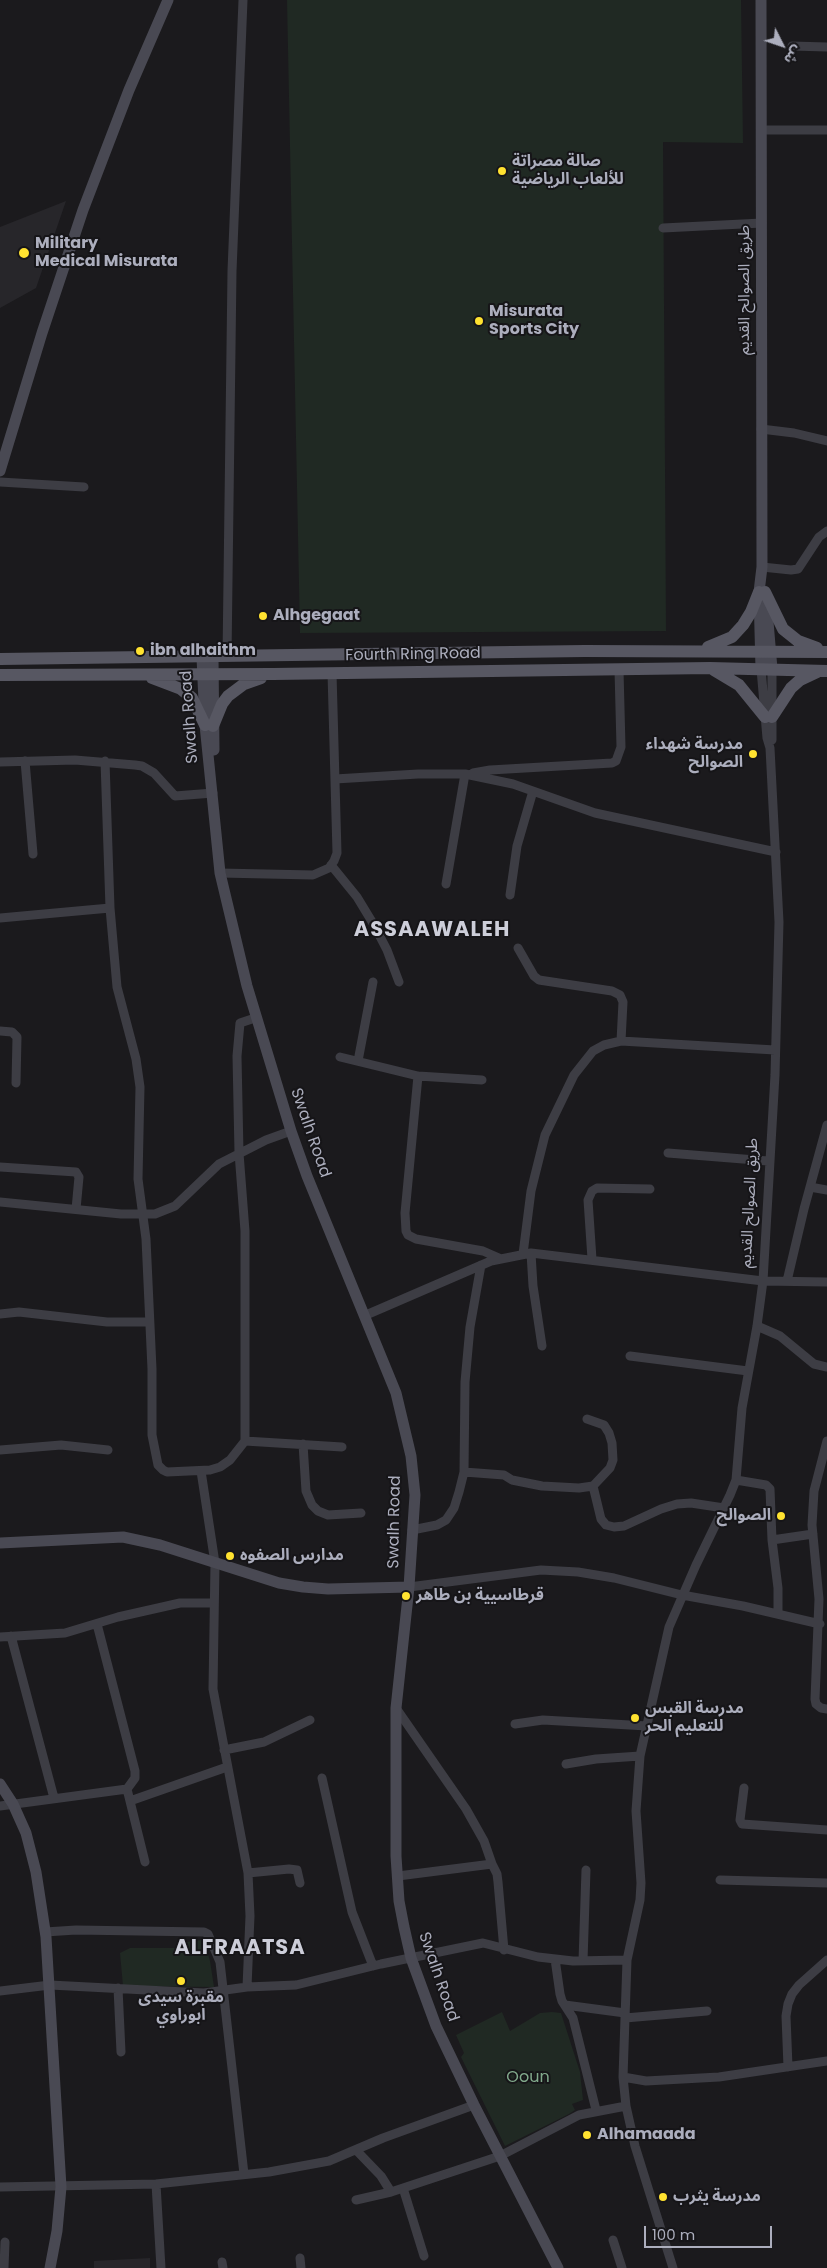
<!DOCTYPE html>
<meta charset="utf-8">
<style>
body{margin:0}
#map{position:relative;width:827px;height:2268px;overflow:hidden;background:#1b1a1d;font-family:Poppins,"Noto Sans Arabic",sans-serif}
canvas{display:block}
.north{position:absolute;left:757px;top:20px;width:50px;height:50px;-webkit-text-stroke:4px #161518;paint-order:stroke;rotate:131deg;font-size:14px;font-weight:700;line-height:20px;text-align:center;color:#acaebd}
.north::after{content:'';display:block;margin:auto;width:18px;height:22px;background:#acaebd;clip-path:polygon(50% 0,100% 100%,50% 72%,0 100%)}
.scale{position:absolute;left:644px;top:2226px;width:128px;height:22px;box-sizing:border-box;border:2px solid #acaebd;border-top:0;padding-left:6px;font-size:15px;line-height:18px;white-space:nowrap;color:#acaebd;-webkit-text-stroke:4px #161518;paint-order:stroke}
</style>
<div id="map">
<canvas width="827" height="2268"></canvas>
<div class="north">ش</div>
<div class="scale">100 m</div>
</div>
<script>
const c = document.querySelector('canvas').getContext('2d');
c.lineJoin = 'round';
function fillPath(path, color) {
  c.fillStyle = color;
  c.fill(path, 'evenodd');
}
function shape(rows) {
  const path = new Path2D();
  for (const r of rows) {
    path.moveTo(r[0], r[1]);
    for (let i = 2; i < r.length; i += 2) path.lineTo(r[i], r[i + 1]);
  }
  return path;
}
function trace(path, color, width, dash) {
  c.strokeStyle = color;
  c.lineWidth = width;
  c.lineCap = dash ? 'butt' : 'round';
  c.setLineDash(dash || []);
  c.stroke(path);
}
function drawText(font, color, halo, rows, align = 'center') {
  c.font = font + ' Poppins,"Noto Sans Arabic",sans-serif';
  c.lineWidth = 4;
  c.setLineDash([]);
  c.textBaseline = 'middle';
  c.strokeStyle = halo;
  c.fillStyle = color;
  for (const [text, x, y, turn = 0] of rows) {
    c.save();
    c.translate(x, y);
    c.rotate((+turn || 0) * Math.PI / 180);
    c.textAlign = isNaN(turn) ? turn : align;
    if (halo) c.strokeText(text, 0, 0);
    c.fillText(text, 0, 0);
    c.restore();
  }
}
const built = shape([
 [66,201,36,288,0,308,0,227],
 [150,2258,150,2268,94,2268,94,2261]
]);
const green = shape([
 [287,0,741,0,743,143,663,142,666,631,300,633],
 [201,1940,203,1954,208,1954,210,1961,214,1987,123,1986,120,1953,130,1948,176,1948,186,1942],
 [502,2012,510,2031,540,2013,552,2012,561,2013,580,2072,583,2100,572,2104,575,2110,569,2114,505,2146,461,2057,464,2053,456,2035]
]);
const street = shape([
 [792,46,827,47],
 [761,130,827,130],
 [663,228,762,223],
 [761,429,794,433,827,441],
 [0,482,84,487],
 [762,567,791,570,798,569,819,537,827,531],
 [227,657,232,271,243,0],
 [772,740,772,669],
 [25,761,33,854],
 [105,761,110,908,117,987,136,1059,140,1087,138,1179,146,1239,152,1369,152,1435,158,1465,163,1470,167,1472,210,1470,220,1467,230,1460,245,1441,245,1231,239,1153,237,1056,240,1023,255,1018],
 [0,762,75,760,135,765,142,766,154,773,175,796,213,793],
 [473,773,490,770,612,763,616,761,621,747,619,670],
 [335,779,418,774,465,774,513,784,595,813,776,852],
 [331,865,357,897,374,925,387,950,399,982],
 [220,873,313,875,329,868,334,861,337,853,332,673],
 [446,884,465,774],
 [510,895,517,846,533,791],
 [0,918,110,908],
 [518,948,534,976,539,980,612,991,620,995,623,1002,621,1041],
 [0,1031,12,1032,17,1037,16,1083],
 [340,1057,418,1076,482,1080],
 [358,1061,373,982],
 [418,1076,405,1213,406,1231,408,1235,416,1239,483,1251,499,1258],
 [668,1153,768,1161],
 [0,1167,76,1172,79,1177,76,1209],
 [810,1187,827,1190],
 [0,1202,121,1214,155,1214,175,1206,219,1164,266,1140,291,1131],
 [531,1253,533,1286,542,1346],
 [523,1254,531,1191,545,1135,574,1075,593,1051,604,1045,621,1041,775,1050],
 [592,1259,588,1200,592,1191,597,1188,650,1189],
 [787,1281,804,1209,827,1125],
 [0,1314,19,1312,107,1322,149,1322],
 [366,1315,491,1261,531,1253,763,1281,827,1282],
 [757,1326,780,1336,814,1364,827,1367],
 [630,1356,748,1371],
 [245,1441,342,1447],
 [827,1441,814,1491,812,1525,819,1599,815,1699,816,1704,821,1708,827,1709],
 [303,1444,306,1491,312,1505,318,1511,328,1515,361,1513],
 [0,1450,61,1445,108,1450],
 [201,1471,215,1563,213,1689,248,1873,250,1916,247,1987],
 [464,1472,504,1475,512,1480,542,1486,579,1488,593,1486,610,1468,613,1460,612,1443,609,1433,604,1425,587,1419],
 [736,1480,766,1485,770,1489,772,1540,778,1588,778,1614],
 [593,1486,601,1519,606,1525,614,1527,624,1526,661,1509,677,1504,691,1503,724,1508],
 [412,1530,437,1525,446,1520,454,1508,459,1492,464,1472,465,1382,470,1327,481,1265],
 [772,1540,813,1534],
 [409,1587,541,1570,578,1572,614,1578,682,1595,743,1606,820,1624],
 [97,1624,135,1771,135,1778,127,1789,145,1862],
 [11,1636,54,1798],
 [0,1637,65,1633,118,1617,158,1608,180,1603,213,1603],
 [396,1708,466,1809,484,1841,492,1864],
 [515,1724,543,1720,647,1726],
 [224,1750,264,1742,310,1720],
 [566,1764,596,1759,640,1756],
 [322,1778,352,1912,373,1966],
 [744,1788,740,1820,742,1824,827,1830],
 [130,1801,227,1767],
 [0,1806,127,1789],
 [248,1873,289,1869,297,1870,300,1883],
 [398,1876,492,1864,497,1874,498,1882,504,1950],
 [720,1880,827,1883],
 [45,1932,76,1930,204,1932,208,1934,220,1962,244,2174],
 [555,1959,560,1994,562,2001,573,2018,596,2110],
 [583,1961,586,1870],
 [118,1988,121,2052],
 [0,1991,50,1985,204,1993,247,1987,296,1985,381,1964,483,1943,538,1957,573,1961,627,1960],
 [565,2005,625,2013],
 [625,2018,707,2011],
 [788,2067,786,2016,788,2004,792,1994,799,1985,827,1960],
 [623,2077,646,2081,719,2077,827,2061],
 [356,2150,381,2176,391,2192],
 [156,2184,161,2268],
 [0,2187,156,2184,269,2172,329,2161,383,2138,474,2105],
 [403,2188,424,2256],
 [356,2200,391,2192,500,2156,579,2115,626,2106],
 [613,2240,622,2268],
 [300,2258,301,2268],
 [222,2262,223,2268],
 [4,2268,5,2242],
 [673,2268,635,2146,626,2106,623,2077,627,1960,640,1900,641,1883,636,1811,640,1756,669,1627,696,1565,730,1495,736,1480,742,1408,757,1326,763,1281,775,1075,779,922,770,748,767,738,761,669]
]);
const secondary = shape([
 [0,471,42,333,83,210,129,90,168,0],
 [766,598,772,669],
 [202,657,205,725,220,873,247,986,291,1131,307,1176,396,1393,411,1456,415,1495,409,1587,396,1708,396,1856,399,1901,404,1927,411,1958,436,2026,474,2105,558,2268],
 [213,657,214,750],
 [761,669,759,592,762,567,761,0],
 [0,1543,123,1537,160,1545,279,1583,303,1587,328,1589,409,1587],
 [0,1784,13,1804,26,1833,36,1872,46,1937,61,2187,57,2231,50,2268]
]);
const primary = shape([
 [765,592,783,629,798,641,817,648],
 [708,647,732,637,743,625,751,612,759,592],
 [0,659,585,651,827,652],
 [714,670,739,685,765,717],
 [0,675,273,674,710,668,827,671],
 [152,678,181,689,192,698,205,725],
 [772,717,791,688,800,680,817,672],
 [213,726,222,704,228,696,244,684,261,678]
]);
const markers = [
 [502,171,5,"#ffe230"],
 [24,253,6,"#ffe230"],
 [479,321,5,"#ffe230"],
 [263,616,5,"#ffe230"],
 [140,651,5,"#ffe230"],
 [753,754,5,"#ffe230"],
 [781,1516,5,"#ffe230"],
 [230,1556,5,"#ffe230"],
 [406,1596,5,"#ffe230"],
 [635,1718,5,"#ffe230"],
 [181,1981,5,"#ffe230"],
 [587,2135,5,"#ffe230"],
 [663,2197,5,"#ffe230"]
];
const poiNames = [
 ["صالة مصراتة",512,162],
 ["للألعاب الرياضية",512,180],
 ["Military",35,244],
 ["Medical Misurata",35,262],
 ["Misurata",489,312],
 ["Sports City",489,330],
 ["Alhgegaat",273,616],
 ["ibn alhaithm",150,651],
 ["مدرسة شهداء",743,745,"right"],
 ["الصوالح",743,763,"right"],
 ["الصوالح",771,1516,"right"],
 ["مدارس الصفوه",240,1556],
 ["قرطاسيية بن طاهر",416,1596],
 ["مدرسة القبس",645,1709],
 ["للتعليم الحر",645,1727],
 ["مقبرة سيدى",181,1998,"center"],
 ["ابوراوي",181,2016,"center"],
 ["Alhamaada",597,2135],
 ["مدرسة يثرب",673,2197]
];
const streetNames = [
 ["طريق الصوالح القديم",745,290,-90],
 ["Fourth Ring Road",413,655,-1],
 ["Swalh Road",190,717,-94],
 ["Swalh Road",310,1133,71],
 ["طريق الصوالح القديم",750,1203,-87],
 ["Swalh Road",395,1522,-89],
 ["Swalh Road",438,1977,71]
];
const parkNames = [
 ["Ooun",528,2078]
];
const districtNames = [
 ["ASSAAWALEH",432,931],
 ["ALFRAATSA",240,1949]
];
fillPath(built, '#27262a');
fillPath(green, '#202923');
trace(street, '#3d3d44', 9);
trace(secondary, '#494953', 11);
trace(primary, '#575762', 12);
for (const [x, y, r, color] of markers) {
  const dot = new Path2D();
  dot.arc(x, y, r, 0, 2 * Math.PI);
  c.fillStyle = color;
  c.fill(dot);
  trace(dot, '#161518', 2);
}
drawText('bold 16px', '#acaebd', '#161518', poiNames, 'left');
drawText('16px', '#acaebd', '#161518', streetNames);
drawText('16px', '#82aa8c', '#161518', parkNames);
c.letterSpacing = '1px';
drawText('bold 21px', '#cdced9', '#161518', districtNames);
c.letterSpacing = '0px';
</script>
